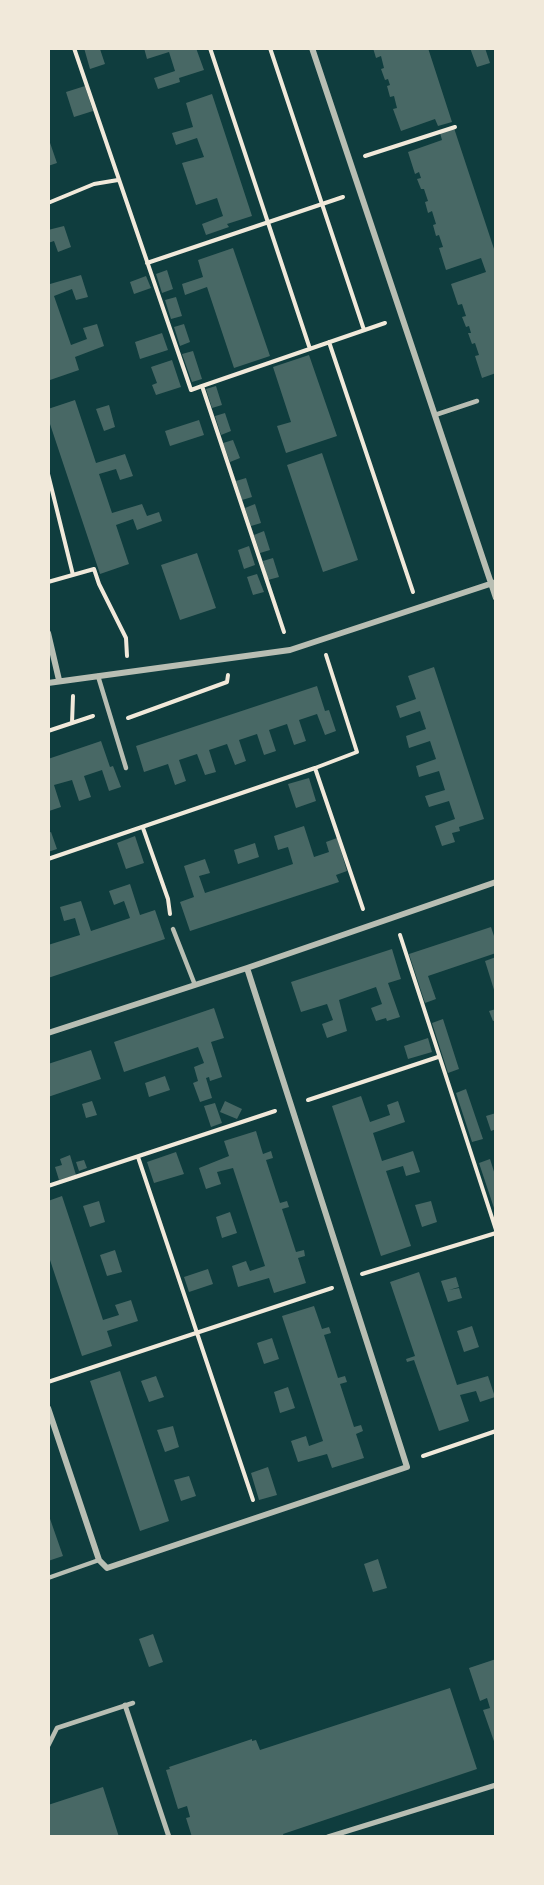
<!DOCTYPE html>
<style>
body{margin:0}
#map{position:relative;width:544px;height:1885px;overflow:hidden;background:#0f3d3e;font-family:Karla,sans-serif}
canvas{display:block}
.frame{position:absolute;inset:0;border:50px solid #f1e9da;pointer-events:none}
</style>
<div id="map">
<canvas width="544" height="1885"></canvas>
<div class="frame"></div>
</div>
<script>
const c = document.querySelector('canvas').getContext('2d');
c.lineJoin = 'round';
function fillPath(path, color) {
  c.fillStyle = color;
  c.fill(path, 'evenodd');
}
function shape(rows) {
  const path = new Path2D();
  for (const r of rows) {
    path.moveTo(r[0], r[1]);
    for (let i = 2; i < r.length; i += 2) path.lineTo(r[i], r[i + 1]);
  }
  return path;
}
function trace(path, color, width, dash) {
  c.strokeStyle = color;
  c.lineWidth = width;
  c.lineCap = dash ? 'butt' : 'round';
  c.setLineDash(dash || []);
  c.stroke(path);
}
const building = shape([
 [84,48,100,49,105,64,90,69],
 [144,48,196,48,204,70,179,78,180,82,158,89,154,78,175,71,169,52,147,59],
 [373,48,428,48,452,122,438,126,435,119,401,131,393,109,397,108,394,96,390,97,387,86,390,85,388,79,385,80,381,69,384,68,381,56,376,58],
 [470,48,485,48,490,63,477,67],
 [85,86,93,111,74,117,66,92],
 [212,94,252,216,227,224,229,227,206,235,202,224,223,216,217,198,196,205,182,163,204,157,197,138,176,145,172,133,193,127,186,103],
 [454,128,496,255,496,373,482,378,475,356,479,355,475,343,472,344,468,333,471,333,469,326,466,327,462,317,466,316,462,304,458,305,451,284,486,272,481,258,446,270,439,248,443,247,439,235,436,236,433,225,436,224,432,211,428,213,425,202,428,201,424,189,421,189,417,179,421,178,419,172,415,174,408,152,442,140,440,133],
 [48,137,57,163,48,166],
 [64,226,71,247,58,252,54,241,48,243,48,230],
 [233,248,270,356,234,368,207,287,185,295,182,284,203,277,198,260],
 [167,270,173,289,162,293,156,274],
 [81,275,88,297,76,300,72,289,54,296,71,345,87,339,83,328,97,324,104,346,75,357,79,370,50,380,48,278,50,284],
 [146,276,151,288,134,294,130,282],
 [176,297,182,316,171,319,165,300],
 [184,324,190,342,180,346,174,327],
 [162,333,168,350,140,359,135,342],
 [193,351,202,379,192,382,182,354],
 [309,355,337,436,286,453,277,426,291,422,273,367],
 [172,360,181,387,156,395,152,385,157,383,151,367],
 [216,386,222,405,212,408,206,389],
 [75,400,96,463,125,454,133,476,120,480,116,469,99,474,112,513,142,504,147,516,159,512,162,521,137,530,133,519,116,525,129,564,100,574,48,418,48,409],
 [109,405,115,427,104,431,96,409],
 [225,413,231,431,221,435,215,416],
 [199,420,204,435,170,446,165,431],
 [233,440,240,458,230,462,223,443],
 [322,453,358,560,323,572,287,465],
 [246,478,252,497,242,500,236,481],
 [255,504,261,523,251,526,245,508],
 [264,531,270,550,260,553,254,535],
 [249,546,255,565,244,569,238,550],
 [197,553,216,608,180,620,161,565],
 [273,558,279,577,268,580,263,561],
 [257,574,264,592,253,595,247,577],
 [434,667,484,819,459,827,460,831,452,833,455,842,442,846,435,826,455,819,449,801,429,807,425,796,445,790,439,771,419,777,416,766,436,759,430,741,409,748,406,736,426,729,420,711,400,718,396,706,416,699,408,676],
 [317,686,325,711,329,710,336,731,325,735,317,714,299,720,306,741,294,745,287,724,269,730,276,751,264,755,257,734,239,740,246,761,235,765,227,744,209,750,216,772,205,775,197,754,179,760,186,781,175,785,168,764,144,772,136,746],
 [101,741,110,767,113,766,121,787,109,791,102,770,84,776,91,797,79,801,72,780,54,785,61,807,49,811,48,759],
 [309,778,316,801,296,808,288,784],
 [304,826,314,857,329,852,326,842,337,838,347,871,336,875,339,882,190,931,180,902,194,897,184,866,205,859,210,873,199,876,205,893,254,877,293,864,288,847,278,850,274,836],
 [51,832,57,849,48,852,48,833],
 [135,836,144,863,126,869,117,843],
 [255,843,259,857,238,864,234,850],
 [130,884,140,915,155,910,165,939,48,978,48,945,80,935,75,918,64,921,60,907,81,901,91,931,130,918,124,901,114,905,109,891],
 [491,927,496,942,496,953,428,976,436,999,425,1003,409,954],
 [392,949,401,979,388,983,400,1017,387,1021,386,1018,376,1021,371,1008,382,1004,376,987,339,1000,347,1031,327,1038,322,1024,333,1020,327,1004,301,1012,291,982],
 [496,957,496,993,495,993,485,961],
 [214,1008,224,1038,211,1042,222,1077,210,1081,209,1077,206,1078,212,1098,200,1102,193,1083,198,1081,194,1067,204,1063,198,1047,124,1072,114,1042],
 [496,1009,496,1020,493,1021,489,1011],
 [443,1019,459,1069,448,1073,432,1023],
 [428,1038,432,1052,408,1059,404,1046],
 [91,1050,101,1079,48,1097,48,1064],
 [165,1076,170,1090,149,1097,145,1083],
 [466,1089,483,1139,472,1142,456,1093],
 [361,1096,370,1122,390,1115,387,1105,398,1101,405,1122,373,1133,382,1161,413,1151,420,1172,406,1176,403,1166,386,1171,411,1246,381,1256,332,1106],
 [92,1101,97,1115,86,1118,82,1104],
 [225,1101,242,1109,237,1119,220,1112],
 [215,1103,222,1123,211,1127,204,1106],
 [496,1113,496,1129,491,1131,486,1116],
 [256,1131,263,1154,271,1151,273,1158,266,1160,280,1203,287,1201,289,1207,282,1209,296,1252,304,1250,305,1256,298,1258,306,1283,274,1293,269,1278,238,1287,232,1266,246,1261,250,1271,265,1266,233,1168,217,1172,221,1184,206,1189,199,1168,229,1156,224,1141],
 [176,1152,184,1174,154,1183,147,1162],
 [70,1155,76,1175,59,1180,55,1167,62,1165,60,1159],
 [490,1159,496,1178,496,1214,479,1163],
 [84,1160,87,1168,79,1171,76,1162],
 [62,1196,103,1320,119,1315,115,1305,131,1300,138,1321,107,1331,112,1346,82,1356,48,1254,48,1201],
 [99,1201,105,1222,90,1227,83,1206],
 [431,1201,437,1222,422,1227,415,1205],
 [230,1212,237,1233,222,1238,216,1217],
 [115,1250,122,1272,107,1276,100,1255],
 [208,1269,213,1284,189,1292,184,1277],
 [419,1272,457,1385,488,1376,495,1397,480,1402,476,1391,460,1395,469,1421,439,1431,414,1360,407,1362,406,1359,415,1356,390,1282],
 [456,1277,459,1287,449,1290,459,1288,462,1298,448,1302,441,1281],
 [314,1306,322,1329,329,1327,331,1333,324,1335,338,1378,345,1376,347,1382,340,1384,354,1427,361,1425,363,1431,356,1434,364,1458,332,1468,327,1454,298,1462,291,1441,306,1436,309,1446,323,1441,282,1316],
 [472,1326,479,1347,464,1352,457,1331],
 [272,1338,279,1359,264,1364,257,1343],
 [120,1371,169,1521,140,1531,90,1381],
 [156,1376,164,1397,149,1402,141,1381],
 [288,1387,295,1408,280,1413,274,1392],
 [173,1426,179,1447,165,1452,157,1430],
 [268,1467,277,1495,259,1500,251,1473],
 [189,1476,196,1496,181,1501,174,1480],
 [48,1513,63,1556,48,1561],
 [378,1559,387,1588,373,1592,364,1564],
 [153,1634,163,1662,149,1667,139,1639],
 [496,1659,496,1747,483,1710,490,1708,487,1698,480,1701,469,1668],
 [450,1688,477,1769,283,1834,284,1837,192,1837,186,1818,190,1817,187,1806,178,1809,166,1770,170,1769,169,1767,252,1739,252,1741,256,1740,260,1750],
 [103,1787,119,1837,48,1837,48,1805]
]);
const path = shape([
 [74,48,191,390,202,386,284,632],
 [210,48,310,349],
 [270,48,364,330],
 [365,156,455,127],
 [48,203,94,184,118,180],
 [147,263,343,197],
 [329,342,413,592],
 [202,386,385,323],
 [48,474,73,575],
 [48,582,94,569,99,584,126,638,127,656],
 [128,718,227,682,228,675],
 [72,723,73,696],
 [48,731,93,716],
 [315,768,357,752,326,655],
 [143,828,168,899,170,914],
 [48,859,315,768,363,909],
 [400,935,496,1230],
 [308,1100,438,1057],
 [138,1157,253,1500],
 [48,1186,275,1111],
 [362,1274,496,1233],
 [48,1382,332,1288],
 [423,1456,496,1431]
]);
const service = shape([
 [435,415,477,401],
 [98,676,126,768],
 [173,929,195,985],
 [48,1578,99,1560],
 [48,1746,57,1728,133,1703]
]);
const pedestrian = shape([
 [125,1705,169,1837],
 [328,1837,496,1785]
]);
const minor = shape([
 [312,48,496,598],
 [48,633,59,680],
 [48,683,290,650,496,582],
 [48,1033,247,968,496,882],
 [48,1408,99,1560,107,1568,407,1467,247,968]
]);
fillPath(building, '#486865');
trace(path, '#f1e9da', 4);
trace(service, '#b8beb3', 4.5);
trace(pedestrian, '#b8beb3', 5);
trace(minor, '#b8beb3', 6);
</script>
